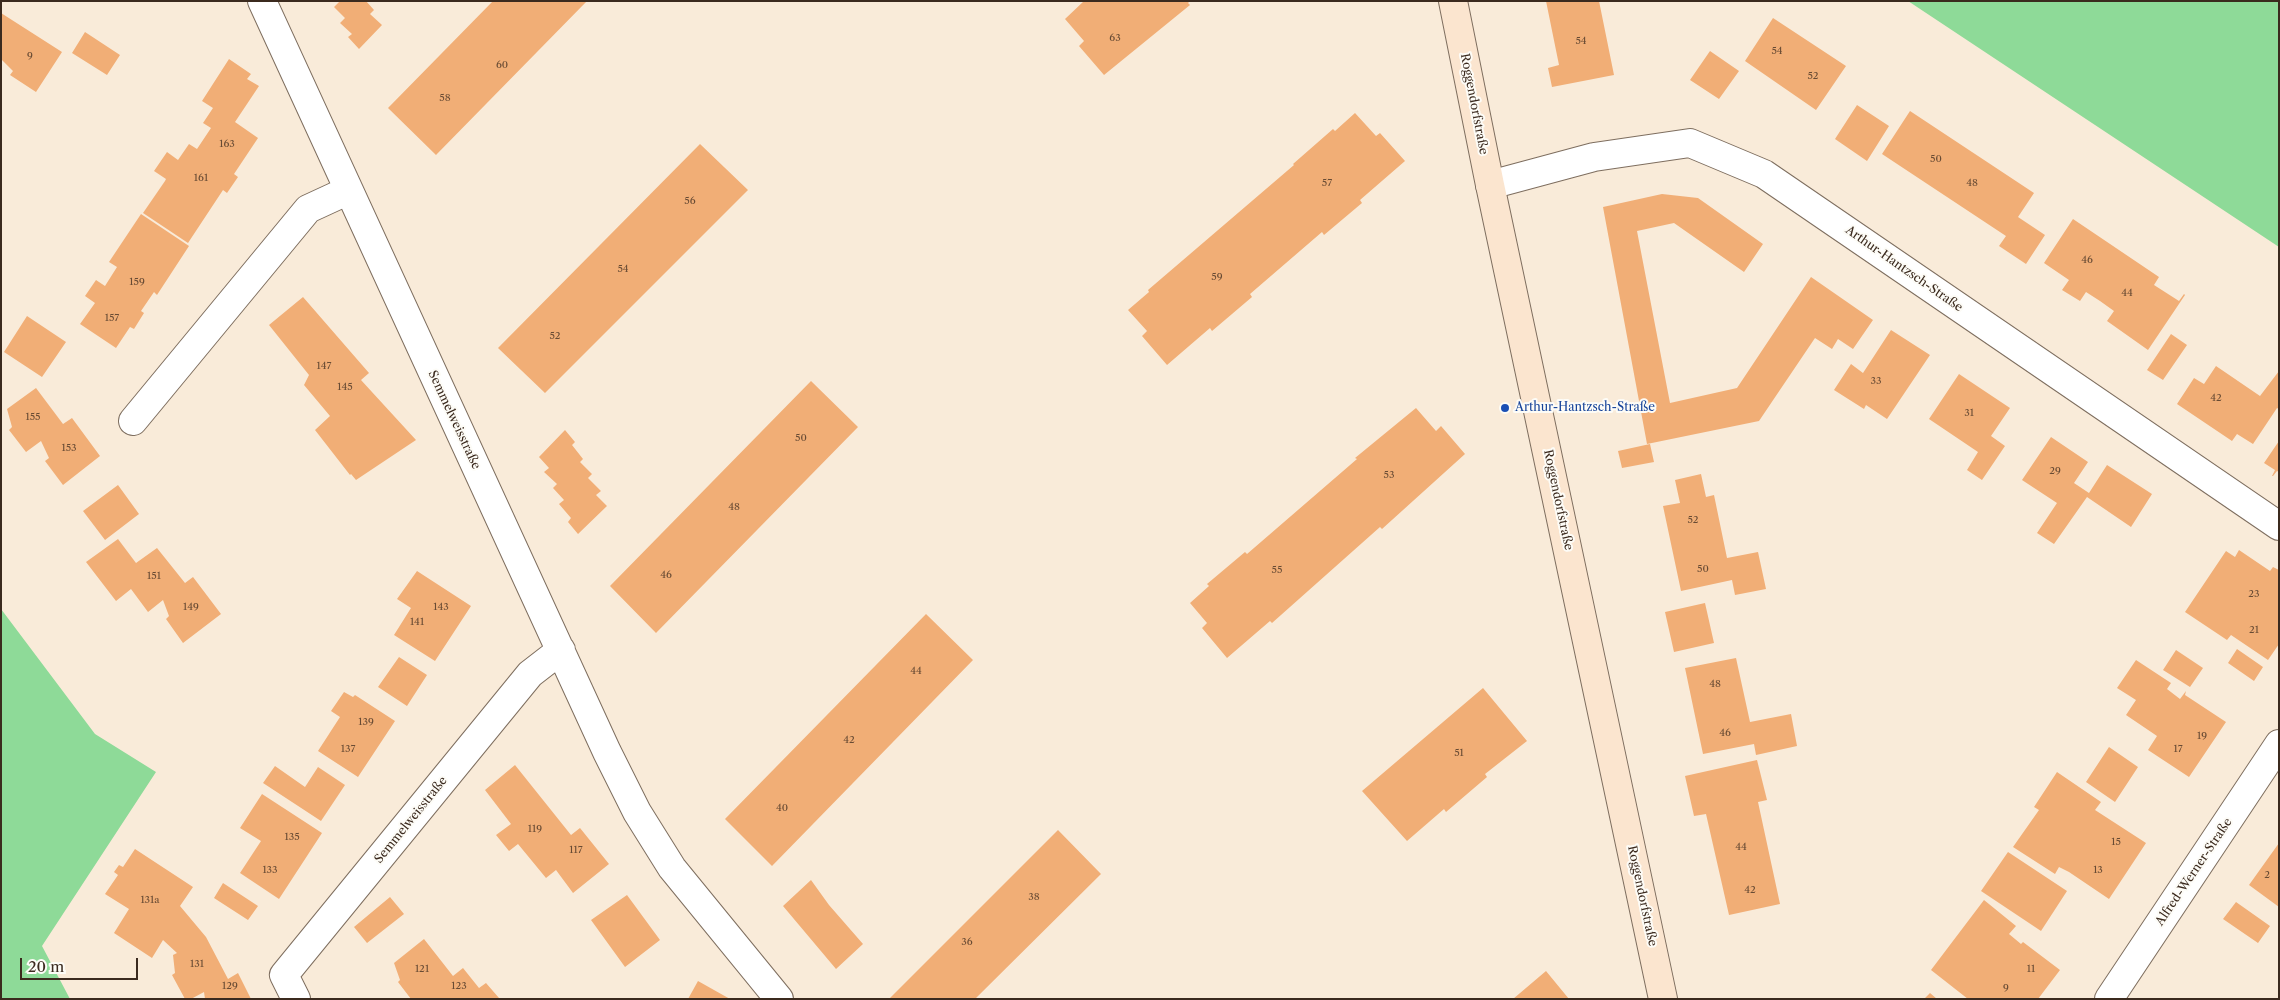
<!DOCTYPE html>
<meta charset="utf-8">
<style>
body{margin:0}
#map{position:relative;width:2280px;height:1000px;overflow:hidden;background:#f9ebd9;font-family:"Libre Caslon Text",serif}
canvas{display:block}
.frame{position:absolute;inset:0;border:2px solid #3b2a1e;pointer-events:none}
.scale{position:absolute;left:20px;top:958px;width:118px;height:22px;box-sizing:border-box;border:2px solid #3b2a1e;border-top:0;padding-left:6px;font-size:15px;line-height:18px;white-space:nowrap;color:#3b2a1e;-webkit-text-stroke:4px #fdfcf7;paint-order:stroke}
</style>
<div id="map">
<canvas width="2280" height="1000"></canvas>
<div class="frame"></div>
<div class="scale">20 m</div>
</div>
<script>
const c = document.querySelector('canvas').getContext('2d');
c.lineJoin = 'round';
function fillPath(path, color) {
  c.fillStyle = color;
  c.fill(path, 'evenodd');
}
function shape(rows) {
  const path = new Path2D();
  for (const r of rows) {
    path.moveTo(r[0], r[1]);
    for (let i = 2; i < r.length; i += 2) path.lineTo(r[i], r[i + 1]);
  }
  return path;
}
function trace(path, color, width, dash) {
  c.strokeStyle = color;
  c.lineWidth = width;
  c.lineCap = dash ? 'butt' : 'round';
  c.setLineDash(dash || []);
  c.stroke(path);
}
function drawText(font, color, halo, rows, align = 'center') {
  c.font = font + ' "Libre Caslon Text",serif';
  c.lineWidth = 4;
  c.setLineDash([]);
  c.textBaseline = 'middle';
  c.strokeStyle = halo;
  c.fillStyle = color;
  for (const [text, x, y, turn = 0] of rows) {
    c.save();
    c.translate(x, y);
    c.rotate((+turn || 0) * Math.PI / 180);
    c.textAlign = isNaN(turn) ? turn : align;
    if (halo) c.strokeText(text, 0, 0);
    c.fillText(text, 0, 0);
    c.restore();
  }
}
const green = shape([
 [1908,1,2279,1,2279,247],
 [1,609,95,734,156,772,42,946,70,999,1,999]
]);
const building = shape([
 [340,1,366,1,374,10,370,14,382,25,359,49,348,37,352,34,340,23,345,18,334,7],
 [493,1,587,1,436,155,388,108],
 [1084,1,1190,1,1188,3,1190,5,1104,75,1079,46,1084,41,1065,19],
 [1546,1,1599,1,1614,75,1552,87,1548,68,1559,65],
 [1,13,62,52,36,92,10,75,13,71,1,59],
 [1773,18,1846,66,1816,110,1745,61],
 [85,32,120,55,107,75,72,53],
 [1710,51,1739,71,1719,99,1690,80],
 [229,59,251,74,247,79,259,86,235,122,258,138,234,174,238,177,227,193,223,190,188,243,143,213,165,181,166,179,154,171,167,152,178,160,189,144,197,149,211,128,203,123,213,108,202,101],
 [1857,105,1889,126,1867,161,1835,139],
 [1910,111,2034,193,2018,217,2045,235,2026,264,1999,246,2006,236,1882,154],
 [1355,113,1376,136,1380,133,1405,161,1360,200,1362,203,1324,235,1322,232,1250,294,1252,297,1212,331,1210,328,1167,365,1142,336,1147,331,1128,310,1149,292,1148,290,1294,165,1293,164,1333,129,1335,131],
 [700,144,748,190,545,393,498,348],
 [1662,194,1698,198,1763,244,1744,272,1674,223,1637,231,1670,403,1737,388,1811,277,1873,320,1853,349,1838,339,1832,349,1815,338,1759,421,1647,444,1603,207],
 [141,214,189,246,157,295,154,292,141,311,144,313,134,329,130,327,116,348,80,324,95,303,85,296,96,280,105,286,117,267,109,262],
 [2073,219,2159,277,2154,285,2179,301,2184,294,2185,295,2148,350,2107,321,2114,311,2100,301,2086,292,2080,301,2062,290,2069,280,2044,263],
 [303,297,369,373,361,380,416,440,356,480,351,474,350,475,315,430,330,416,304,385,309,375,269,325],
 [27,316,66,342,42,377,4,352],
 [1891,330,1930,355,1887,419,1866,405,1864,409,1834,390,1851,364,1863,373],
 [2171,334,2187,345,2163,380,2147,370],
 [2216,366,2260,396,2279,371,2279,409,2277,408,2253,444,2237,434,2232,441,2177,404,2194,378,2204,384],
 [1959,374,2010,408,1991,436,2005,446,1982,480,1967,470,1978,452,1929,419],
 [811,381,858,427,656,633,610,586],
 [36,388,63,424,72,418,100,456,63,485,45,461,49,458,41,441,26,452,9,430,12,427,7,409],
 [1416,408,1436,431,1441,426,1465,454,1382,529,1380,527,1272,623,1270,621,1227,658,1202,628,1207,623,1190,603,1209,586,1207,584,1245,552,1247,554,1357,459,1355,458],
 [565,430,575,442,572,445,583,459,580,462,592,474,588,478,601,491,596,495,607,506,578,534,568,522,571,518,559,504,564,500,553,488,557,484,544,472,549,468,539,457],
 [2051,437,2088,462,2074,483,2089,493,2107,465,2152,494,2131,527,2087,497,2054,544,2037,533,2057,503,2022,480],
 [2279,441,2279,472,2277,471,2273,476,2272,476,2275,470,2264,463],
 [1650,444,1654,462,1622,468,1618,451],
 [1701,474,1706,497,1714,495,1727,558,1758,552,1766,589,1735,595,1732,580,1681,591,1663,506,1680,503,1675,480],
 [118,485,139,514,105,540,83,511],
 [118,539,136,563,157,548,185,583,193,577,221,614,183,643,166,619,169,616,163,600,148,612,131,589,116,601,86,562],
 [2239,550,2270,571,2273,567,2279,570,2279,644,2268,660,2231,635,2227,640,2185,612,2226,551,2235,557],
 [417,571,471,606,435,661,394,635,411,608,397,599],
 [1705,603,1714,643,1674,652,1665,612],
 [926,614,973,660,772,866,725,819],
 [2237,649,2263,667,2254,681,2228,663],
 [2176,650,2203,668,2190,687,2163,670],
 [399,657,427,675,407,706,378,687],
 [1736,658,1750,722,1791,714,1797,746,1756,755,1754,744,1703,754,1685,668],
 [2136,660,2171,683,2167,689,2180,699,2186,691,2185,695,2226,722,2189,777,2148,750,2157,736,2126,715,2136,700,2117,688],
 [1483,688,1527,741,1485,774,1487,777,1446,812,1444,809,1407,841,1362,791],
 [344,692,353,697,355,695,395,721,358,777,318,751,340,717,331,711],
 [2109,747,2138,767,2115,802,2086,782],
 [1757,760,1767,800,1758,802,1780,904,1729,915,1706,814,1694,816,1685,776],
 [515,765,571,835,580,828,609,864,573,893,556,870,546,878,518,844,509,851,496,835,511,824,485,790],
 [275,766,305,787,318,767,345,785,321,821,263,783],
 [2057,772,2101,802,2095,810,2146,843,2109,899,2069,872,2059,867,2055,874,2013,847,2039,810,2034,807],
 [262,794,322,833,279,899,240,873,261,841,240,828],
 [1058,830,1101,874,975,999,889,999],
 [2279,843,2279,907,2249,885],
 [135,849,193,887,180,906,206,937,228,979,238,973,251,999,205,999,204,992,191,999,185,999,172,975,175,973,173,955,177,953,163,940,152,958,114,933,129,909,105,894,118,875,114,872,119,865,123,867],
 [2008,852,2067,891,2041,931,1981,891],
 [811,880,829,905,863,944,836,969,783,906],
 [223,883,258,906,248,920,214,898],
 [627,895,660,940,625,967,591,920],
 [390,897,404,914,367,943,354,927],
 [1984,900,2016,926,2009,934,2021,944,2023,942,2060,970,2038,999,1968,999,1931,970],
 [2236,902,2270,926,2258,943,2223,919],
 [424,939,453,976,463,968,479,988,486,983,499,998,411,999,398,982,400,980,394,963],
 [1546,971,1569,999,1513,999],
 [698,981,730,999,688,999],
 [1930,993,1937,999,1924,999]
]);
const street = shape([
 [262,1,607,752,637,812,672,868,779,999],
 [1490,185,1594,157,1690,143,1764,174,2279,526],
 [133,421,308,209,347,191],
 [296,999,284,975,530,674,561,650],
 [2109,999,2279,744]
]);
const secondary = shape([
 [1453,1,1490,185,1663,999]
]);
const markers = [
 [1505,408,5,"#1a4fb4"]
];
const numberNames = [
 ["63",1115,38],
 ["54",1581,41],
 ["54",1777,51],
 ["9",30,56],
 ["60",502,65],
 ["52",1813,76],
 ["58",445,98],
 ["163",227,144],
 ["50",1936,159],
 ["161",201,178],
 ["57",1327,183],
 ["48",1972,183],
 ["56",690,201],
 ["46",2087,260],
 ["54",623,269],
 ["59",1217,277],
 ["159",137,282],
 ["44",2127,293],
 ["157",112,318],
 ["52",555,336],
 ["147",324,366],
 ["33",1876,381],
 ["145",345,387],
 ["42",2216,398],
 ["31",1969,413],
 ["155",33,417],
 ["50",801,438],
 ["153",69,448],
 ["29",2055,471],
 ["53",1389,475],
 ["48",734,507],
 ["52",1693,520],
 ["50",1703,569],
 ["55",1277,570],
 ["46",666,575],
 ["151",154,576],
 ["23",2254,594],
 ["149",191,607],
 ["143",441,607],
 ["141",417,622],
 ["21",2254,630],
 ["44",916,671],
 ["48",1715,684],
 ["139",366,722],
 ["46",1725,733],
 ["19",2202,736],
 ["42",849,740],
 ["137",348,749],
 ["17",2178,749],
 ["51",1459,753],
 ["40",782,808],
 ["119",535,829],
 ["135",292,837],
 ["15",2116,842],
 ["44",1741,847],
 ["117",576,850],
 ["133",270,870],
 ["13",2098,870],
 ["2",2267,875],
 ["42",1750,890],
 ["38",1034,897],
 ["131a",150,900],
 ["36",967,942],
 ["131",197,964],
 ["121",422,969],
 ["11",2031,969],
 ["129",230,986],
 ["123",459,986],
 ["9",2006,988]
];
const streetNames = [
 ["Roggendorfstraße",1474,104,79],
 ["Arthur-Hantzsch-Straße",1904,269,35],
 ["Semmelweisstraße",454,420,65],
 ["Roggendorfstraße",1558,500,78],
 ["Semmelweisstraße",411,820,-51],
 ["Alfred-Werner-Straße",2194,872,-56],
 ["Roggendorfstraße",1642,896,78]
];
const transitNames = [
 ["Arthur-Hantzsch-Straße",1515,408]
];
fillPath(green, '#8eda98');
fillPath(building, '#f1ae76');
trace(street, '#7e6e5f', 30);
trace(secondary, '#7e6e5f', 30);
trace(street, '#fff', 28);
trace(secondary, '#fbe5cf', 28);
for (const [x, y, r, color] of markers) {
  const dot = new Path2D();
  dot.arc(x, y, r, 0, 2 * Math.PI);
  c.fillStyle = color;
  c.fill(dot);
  trace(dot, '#fdfcf7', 2);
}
drawText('10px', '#684b34', null, numberNames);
drawText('12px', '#3b2a1e', '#fdfcf7', streetNames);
drawText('12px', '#164399', '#fdfcf7', transitNames, 'left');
</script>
